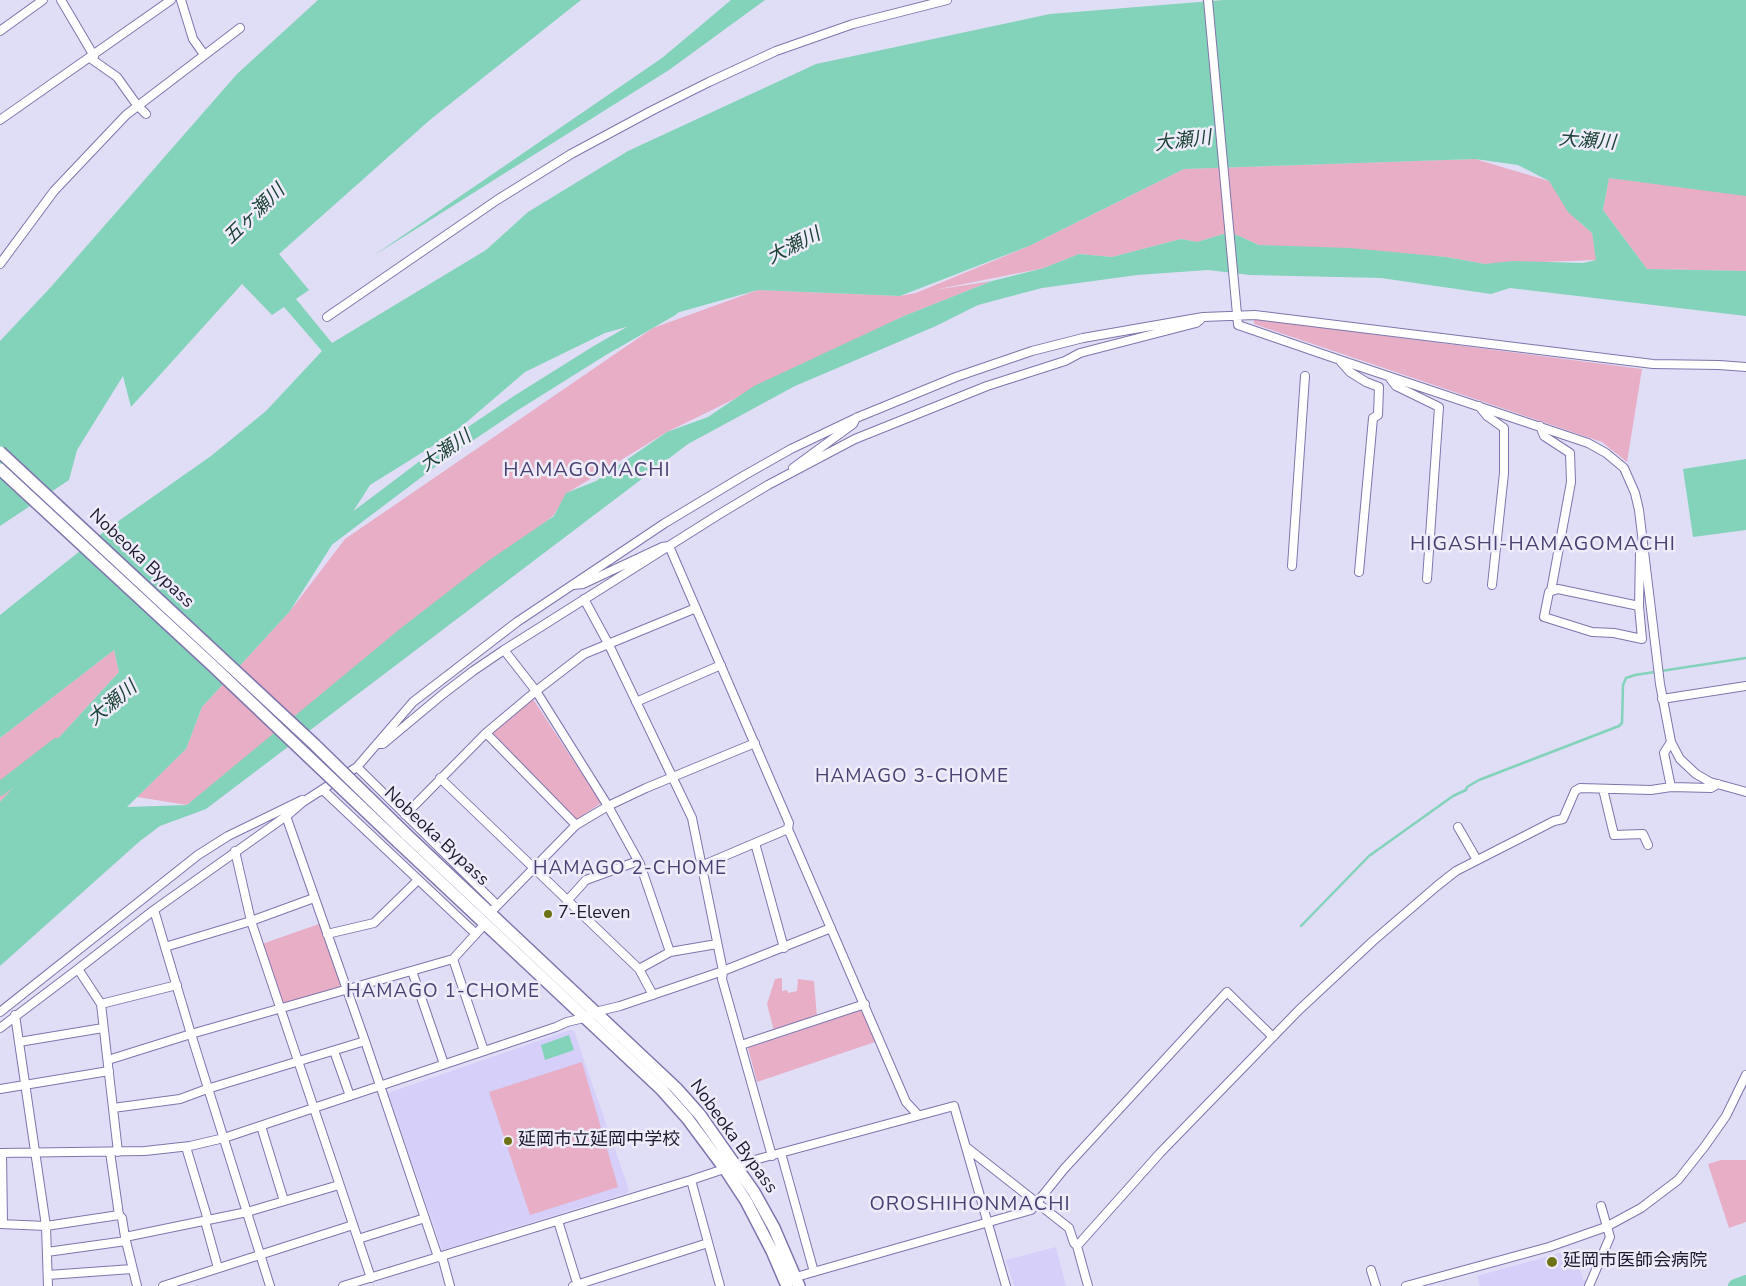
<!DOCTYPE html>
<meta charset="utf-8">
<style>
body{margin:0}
canvas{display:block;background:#e0ddf6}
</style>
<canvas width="1746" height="1286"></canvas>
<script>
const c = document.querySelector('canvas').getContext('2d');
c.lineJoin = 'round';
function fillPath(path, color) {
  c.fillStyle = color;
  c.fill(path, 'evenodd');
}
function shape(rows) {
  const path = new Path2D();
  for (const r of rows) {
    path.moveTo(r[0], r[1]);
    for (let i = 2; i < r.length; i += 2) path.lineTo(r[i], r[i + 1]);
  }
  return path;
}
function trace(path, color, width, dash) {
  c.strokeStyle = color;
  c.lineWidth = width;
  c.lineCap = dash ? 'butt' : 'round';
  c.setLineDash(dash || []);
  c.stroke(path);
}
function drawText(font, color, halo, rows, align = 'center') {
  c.font = font + ' "Nunito Sans","Noto Sans JP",sans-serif';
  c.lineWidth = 5;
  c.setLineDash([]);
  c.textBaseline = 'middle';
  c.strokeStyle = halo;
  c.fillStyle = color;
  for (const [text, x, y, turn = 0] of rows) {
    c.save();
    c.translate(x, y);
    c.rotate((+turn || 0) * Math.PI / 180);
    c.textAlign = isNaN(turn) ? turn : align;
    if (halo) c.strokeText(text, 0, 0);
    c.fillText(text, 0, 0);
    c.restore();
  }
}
const built = shape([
 [570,1030,574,1031,629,1190,627,1193,442,1250,388,1093],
 [1056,1247,1066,1286,1014,1286,1006,1260],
 [1575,1249,1583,1280,1588,1279,1586,1286,1480,1286,1477,1276]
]);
const green = shape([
 [1475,159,1549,181,1576,219,1592,233,1597,260,1485,264,1446,257,1259,245,1230,232,1197,242,1181,239,1112,257,1079,254,1044,268,934,290,992,281,904,316,667,432,567,493,554,515,187,805,137,797,186,749,202,707,290,611,345,539,653,328,758,290,900,296,916,293,1029,246,1184,169],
 [1609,178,1746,194,1746,271,1647,269,1603,210],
 [1254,319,1642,369,1627,462,1602,442,1254,324],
 [114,650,119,672,0,802,0,738],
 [533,699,601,803,576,820,493,733],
 [319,924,342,984,340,987,284,1005,262,944],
 [782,978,782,991,787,990,788,993,797,991,798,979,814,981,817,1018,774,1031,767,1004,775,979],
 [862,1010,875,1042,757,1082,748,1048],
 [582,1062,618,1187,530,1215,489,1092],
 [1721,1160,1746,1160,1746,1222,1729,1228,1708,1164]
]);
const water = shape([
 [318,0,581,0,431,119,279,254,309,290,296,299,332,343,486,250,528,212,628,151,816,64,1050,14,1224,0,1746,0,1746,196,1609,178,1603,210,1647,269,1746,271,1746,316,1510,288,1491,294,1381,278,1250,275,1208,270,1137,275,1042,288,978,305,936,326,795,386,688,444,206,809,160,826,140,841,0,966,0,802,119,672,114,650,0,738,0,615,110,527,211,456,266,411,322,351,284,307,272,315,242,284,131,407,123,376,77,450,69,480,0,526,0,341,50,288,237,74],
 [1475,159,1518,165,1549,181,1568,212,1592,233,1596,260,1583,263,1513,261,1485,264,1446,257,1350,248,1259,245,1230,232,1197,242,1181,239,1112,257,1079,254,1044,268,992,281,904,316,754,386,708,417,667,432,596,481,566,493,554,516,488,561,401,628,187,805,127,807,186,749,202,707,290,611,370,485,455,432,525,372,605,333,758,290,900,296,1029,246,1184,169],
 [731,0,765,0,669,70,373,256,662,58],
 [1746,459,1746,530,1693,537,1683,469],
 [569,1035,574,1050,545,1060,541,1045]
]);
const stream = shape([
 [1301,926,1369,856,1453,796,1466,790,1467,787,1479,780,1619,726,1622,723,1623,685,1626,678,1635,675,1746,658]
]);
const river = shape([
 [328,539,442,453,516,403,599,351,672,309],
 [0,789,57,745],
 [1735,1286,1746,1282]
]);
const minor = shape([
 [61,0,94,56],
 [181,0,193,39,203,53,203,56],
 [1208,0,1238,325,1340,360,1588,443,1606,453,1624,468,1635,493,1639,510,1660,684,1671,742,1680,759,1696,774,1710,782,1746,792],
 [0,31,43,0],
 [90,58,117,77,137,105,146,114],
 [0,120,171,0],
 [0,264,54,191,126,115,240,28],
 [327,317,497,200,571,154,653,110,709,82,776,51,853,24,947,0],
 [1341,362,1350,372,1366,382,1379,387,1378,415,1373,418,1359,572],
 [1389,377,1396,386,1439,407,1427,579],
 [1479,406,1487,416,1504,428,1504,473,1492,585],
 [1540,426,1544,436,1570,453,1571,482,1551,591],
 [793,468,853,424,856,418],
 [1292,566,1305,376],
 [573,585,583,584,662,547,669,546,789,823,788,829,906,1102,918,1115],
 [584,599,609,645,692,818,723,971,722,979,772,1156],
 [1639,606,1642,639,1614,633,1592,632,1544,617,1549,592,1558,589,1639,606,1640,553],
 [504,650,536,691,608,806,640,864,670,952],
 [1662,699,1746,686],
 [636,702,721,665],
 [486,733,576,825],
 [1671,742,1664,753,1671,787],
 [377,744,383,744,443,694,473,671,504,650,718,515,768,485,855,439,987,386,1065,361,1080,353,1196,323,1200,320],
 [357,767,497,905],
 [440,778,639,969,653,995],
 [1603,789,1614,835,1643,834,1648,845],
 [319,792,323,790,476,934],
 [405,815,486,733,536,691,584,654,696,608],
 [286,816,365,1041,437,1254,443,1260,450,1286],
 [1458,827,1477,860],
 [755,843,784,948],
 [235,851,251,921,371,1278],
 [701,866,788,829],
 [567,901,586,880,638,861],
 [154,910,191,1034,453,959,484,925],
 [490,913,576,825,608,806,646,788,755,743],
 [327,934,374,923,418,880],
 [165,947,251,921,314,898],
 [453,959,484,1051],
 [78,969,101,1004,118,1152],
 [639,969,670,952,717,944],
 [412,971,444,1064],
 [101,1004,177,985],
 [0,1012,198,855,228,836,302,800],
 [15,1015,46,1226,48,1286],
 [0,1028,78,969,154,910,289,814,303,802,357,767,413,702,517,622,665,523,745,475,791,449,856,418,956,377,1032,351,1083,338,1203,317,1255,315,1653,364,1719,365,1746,367],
 [19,1042,103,1028],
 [741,1045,865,1004],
 [334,1051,350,1096],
 [108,1060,191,1034,270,1286],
 [0,1089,109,1071],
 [113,1108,180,1099,207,1089,365,1041],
 [261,1126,284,1201],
 [186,1147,208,1220],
 [966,1147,1069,1228,1074,1243,1077,1246],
 [110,1152,119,1215,122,1218,125,1237,137,1286],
 [0,1153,145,1151,190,1146,224,1138,556,1027,567,1022,584,1018,595,1012,620,1006,723,971,831,928],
 [2,1153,3,1224],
 [781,1153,814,1272],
 [691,1180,720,1286],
 [205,1221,218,1268],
 [558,1221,578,1286],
 [0,1224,46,1226,119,1215],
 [125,1237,247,1212,339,1185],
 [358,1239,425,1218],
 [47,1252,126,1241],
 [1371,1270,1376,1286],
 [48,1275,132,1269],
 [796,1277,1031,1210,1064,1169,1227,992,1273,1037],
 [163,1286,353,1225],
 [343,1286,691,1180,736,1165,954,1106,1006,1286],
 [573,1286,708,1243],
 [1088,1286,1077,1246,1160,1153,1299,1010,1373,941,1437,886,1456,871,1554,821,1563,819,1575,791,1580,788,1651,790,1671,787,1711,788,1718,784],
 [1406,1286,1549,1247,1606,1227,1641,1208,1678,1180,1705,1146,1726,1116,1746,1075],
 [1589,1286,1610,1237,1601,1206]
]);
const highway = shape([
 [406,834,676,1088,700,1115,754,1192,774,1228,799,1286],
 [398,842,662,1090,687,1118,725,1169,746,1201,772,1251,787,1286]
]);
const highwayBridge = shape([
 [0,452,315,745,406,834],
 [0,469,213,666,398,842]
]);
const markers = [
 [548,914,5,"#6e7217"],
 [508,1141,5,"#6e7217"],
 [1552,1262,6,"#6e7217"]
];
const streetNames = [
 ["Nobeoka Bypass",141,559,43],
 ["Nobeoka Bypass",436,837,43],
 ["Nobeoka Bypass",733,1137,54]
];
const poiNames = [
 ["7-Eleven",558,914],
 ["延岡市立延岡中学校",518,1141],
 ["延岡市医師会病院",1563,1262]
];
const waterNames = [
 ["大瀬川",1183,142,-7],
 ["大瀬川",1587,142,4],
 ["五ヶ瀬川",255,215,-44],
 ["大瀬川",794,247,-27],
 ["大瀬川",446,452,-35],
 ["大瀬川",113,704,-40]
];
const neighbourhoodNames = [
 ["HAMAGO 3-CHOME",912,777],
 ["HAMAGO 2-CHOME",630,869],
 ["HAMAGO 1-CHOME",443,992]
];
const quarterNames = [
 ["HAMAGOMACHI",587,471],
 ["HIGASHI-HAMAGOMACHI",1543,545],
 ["OROSHIHONMACHI",970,1205]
];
fillPath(built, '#d5cff9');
fillPath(green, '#e7aec6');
fillPath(water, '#83d3ba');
trace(stream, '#83d3ba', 2.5);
trace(river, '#83d3ba', 14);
trace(minor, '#7f75ad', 10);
trace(highway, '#7f75ad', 14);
trace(minor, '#fff', 8);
trace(highway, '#fff', 11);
trace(highwayBridge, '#7f75ad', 14, []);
trace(highwayBridge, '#fff', 11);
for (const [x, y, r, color] of markers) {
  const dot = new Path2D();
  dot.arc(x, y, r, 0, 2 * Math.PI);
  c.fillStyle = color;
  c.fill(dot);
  trace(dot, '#eeecf9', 2);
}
drawText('18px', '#1e1a30', '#eeecf9', streetNames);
drawText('18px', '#1e1a30', '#eeecf9', poiNames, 'left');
drawText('italic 19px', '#1e4338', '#eeecf9', waterNames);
c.letterSpacing = '1px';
drawText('19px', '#4a4073', '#eeecf9', neighbourhoodNames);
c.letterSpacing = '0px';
c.letterSpacing = '1px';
drawText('20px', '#4a4073', '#eeecf9', quarterNames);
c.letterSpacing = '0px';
</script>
